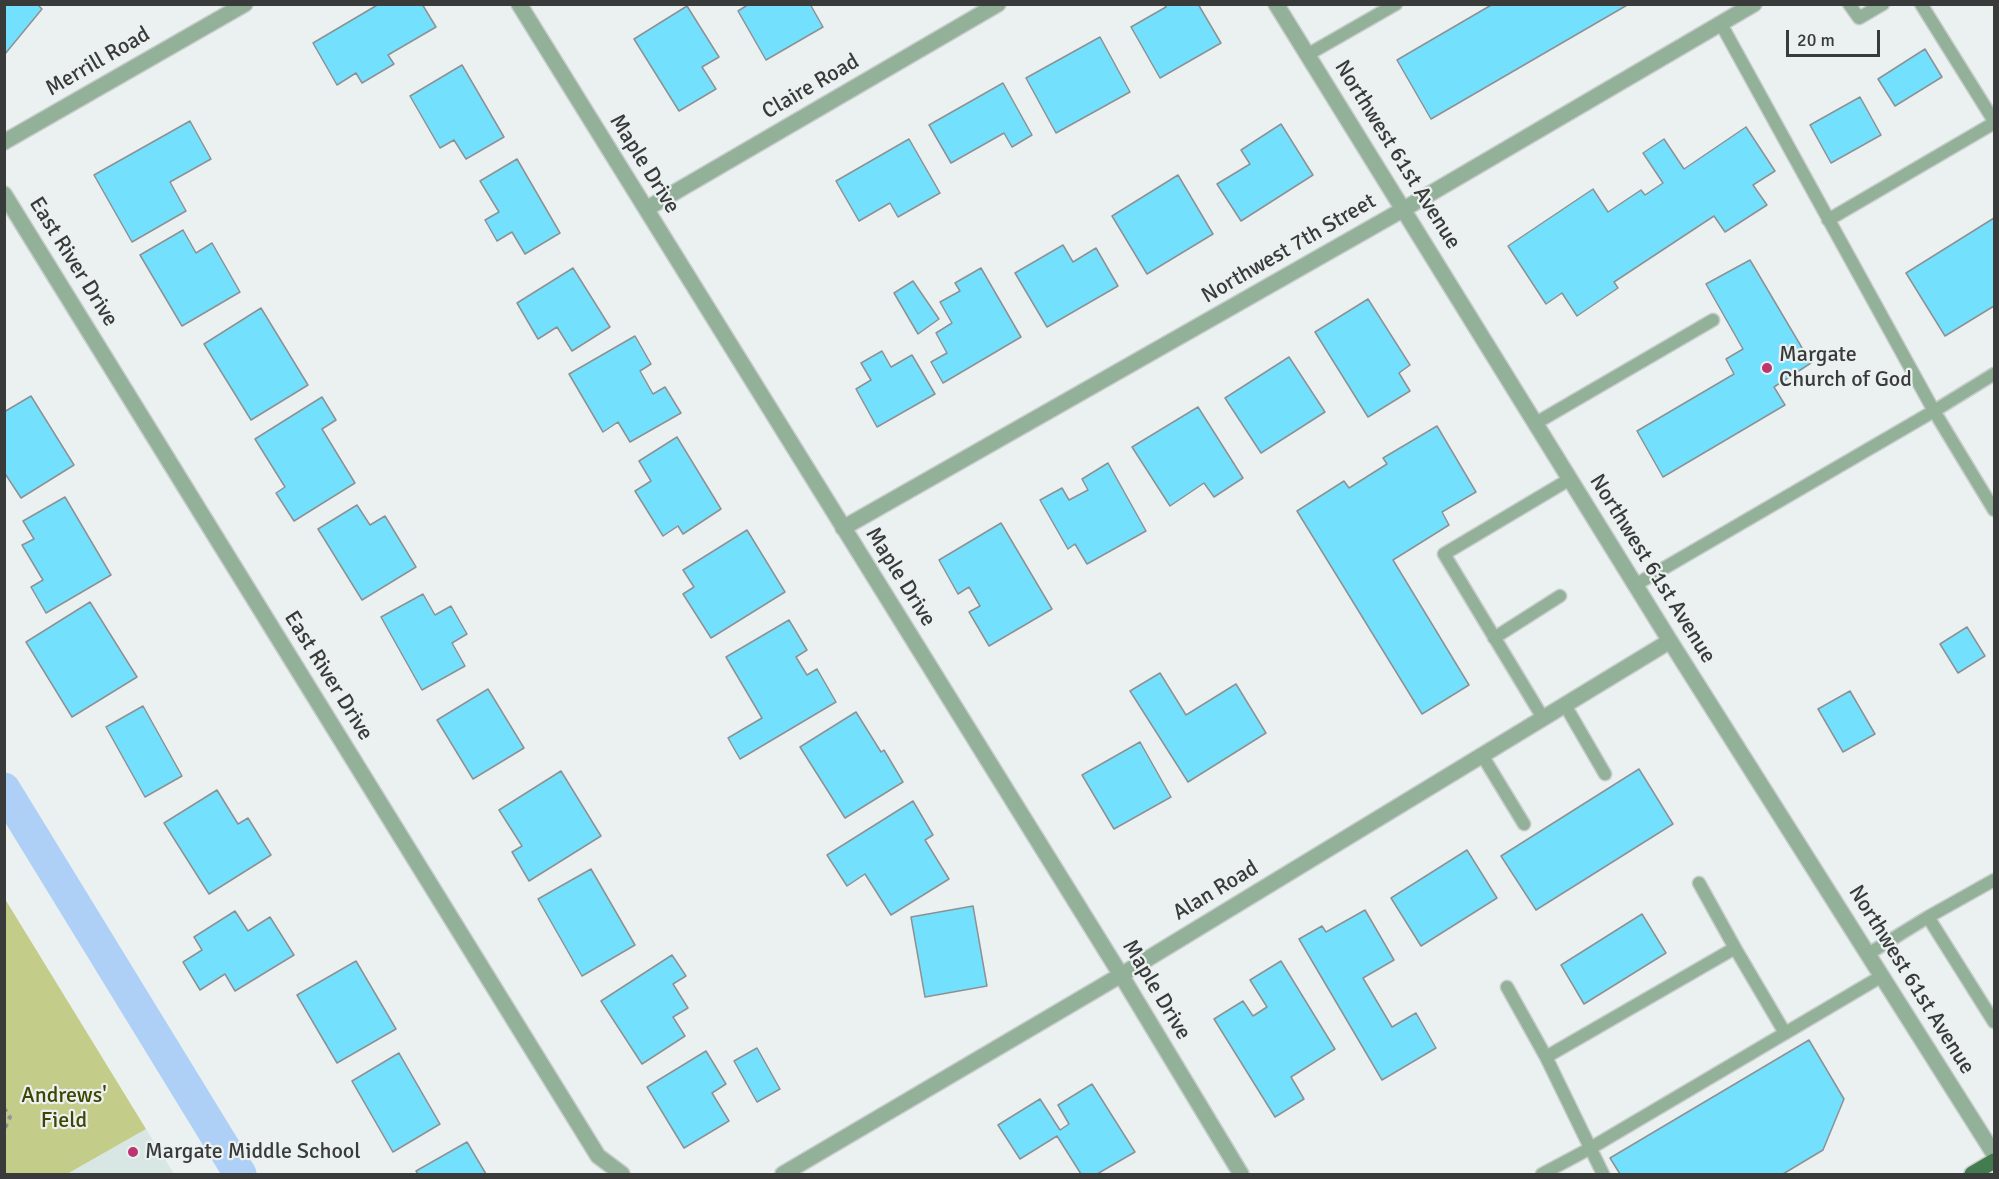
<!DOCTYPE html>
<style>
body{margin:0}
#map{position:relative;width:1999px;height:1179px;overflow:hidden;background:#ebf1f0;font-family:Signika,sans-serif}
canvas{display:block}
.frame{position:absolute;inset:0;border:6px solid #393b3a;pointer-events:none}
.scale{position:absolute;left:1786px;top:30px;width:94px;height:27px;box-sizing:border-box;border:3px solid #393b3a;border-top:0;padding-left:8px;font-size:18px;line-height:21px;white-space:nowrap;color:#393b3a;-webkit-text-stroke:4px #ebf1f0;paint-order:stroke}
</style>
<div id="map">
<canvas width="1999" height="1179"></canvas>
<div class="frame"></div>
<div class="scale">20 m</div>
</div>
<script>
const c = document.querySelector('canvas').getContext('2d');
c.lineJoin = 'round';
function fillPath(path, color) {
  c.fillStyle = color;
  c.fill(path, 'evenodd');
}
function shape(rows) {
  const path = new Path2D();
  for (const r of rows) {
    path.moveTo(r[0], r[1]);
    for (let i = 2; i < r.length; i += 2) path.lineTo(r[i], r[i + 1]);
  }
  return path;
}
function trace(path, color, width, dash) {
  c.strokeStyle = color;
  c.lineWidth = width;
  c.lineCap = dash ? 'butt' : 'round';
  c.setLineDash(dash || []);
  c.stroke(path);
}
function drawText(font, color, halo, rows, align = 'center') {
  c.font = font + ' Signika,sans-serif';
  c.lineWidth = 4.5;
  c.setLineDash([]);
  c.textBaseline = 'middle';
  c.strokeStyle = halo;
  c.fillStyle = color;
  for (const [text, x, y, turn = 0] of rows) {
    c.save();
    c.translate(x, y);
    c.rotate((+turn || 0) * Math.PI / 180);
    c.textAlign = isNaN(turn) ? turn : align;
    if (halo) c.strokeText(text, 0, 0);
    c.fillText(text, 0, 0);
    c.restore();
  }
}
const built = shape([
 [146,1129,174,1174,67,1174]
]);
const green = shape([
 [5,899,146,1129,67,1174,5,1174]
]);
const canal = shape([
 [4,789,240,1174]
]);
const building = shape([
 [4,4,37,4,42,9,5,54,4,4],
 [379,4,422,4,436,27,388,55,394,64,362,83,356,73,337,85,313,43,379,4],
 [749,4,810,4,823,27,766,60,738,11,749,4],
 [1164,4,1198,4,1221,43,1160,78,1131,27,1166,7,1164,4],
 [1493,4,1629,4,1431,119,1397,60,1493,4],
 [687,6,719,57,702,67,716,89,679,111,634,39,687,6],
 [1100,37,1130,92,1056,133,1026,78,1100,37],
 [1925,49,1942,77,1895,106,1878,79,1925,49],
 [462,65,504,137,466,159,454,140,440,148,410,96,462,65],
 [1003,83,1032,135,1012,147,1004,133,951,163,929,125,1003,83],
 [1860,97,1881,135,1831,163,1810,125,1860,97],
 [190,121,211,159,170,182,186,211,132,242,94,175,190,121],
 [1281,124,1313,175,1241,221,1217,184,1250,164,1241,150,1281,124],
 [1746,127,1775,171,1753,185,1767,205,1725,232,1714,216,1614,282,1618,288,1577,316,1562,293,1546,304,1508,246,1593,189,1608,212,1641,190,1645,195,1663,183,1643,153,1664,139,1684,169,1746,127],
 [909,139,940,193,898,217,890,203,859,221,836,181,909,139],
 [517,159,560,233,525,254,512,232,497,241,485,220,499,212,480,181,517,159],
 [1178,175,1213,234,1147,274,1112,216,1178,175],
 [1994,218,1994,306,1945,336,1906,273,1994,218],
 [183,230,196,253,212,243,240,292,182,326,140,255,183,230],
 [1063,245,1073,262,1096,248,1118,286,1047,327,1015,273,1063,245],
 [1750,260,1811,363,1774,387,1785,405,1663,477,1637,431,1734,374,1726,359,1743,349,1706,284,1750,260],
 [573,268,610,327,572,351,557,327,538,339,517,303,573,268],
 [981,268,1021,337,943,383,931,362,947,353,936,333,952,323,940,302,960,291,955,283,981,268],
 [913,281,939,319,918,334,894,293,913,281],
 [1368,299,1410,365,1399,373,1410,391,1368,417,1315,332,1368,299],
 [261,308,308,385,251,420,204,344,261,308],
 [635,336,651,364,640,371,653,394,665,387,681,413,630,442,618,422,603,432,569,374,635,336],
 [882,351,891,367,912,355,935,394,877,427,856,389,871,380,861,363,882,351],
 [1289,357,1325,412,1261,453,1225,398,1289,357],
 [31,396,74,465,21,498,4,472,4,412,31,396],
 [322,397,336,420,322,429,355,483,294,521,276,493,285,487,255,439,322,397],
 [1198,407,1243,478,1214,497,1204,483,1170,506,1132,447,1198,407],
 [1437,426,1476,492,1442,512,1449,525,1393,560,1469,685,1422,714,1297,511,1344,481,1349,488,1387,464,1383,458,1437,426],
 [677,437,721,509,683,534,678,526,663,536,635,491,651,481,639,461,677,437],
 [1108,463,1146,531,1087,564,1075,544,1068,549,1040,500,1062,488,1069,500,1088,490,1082,479,1108,463],
 [65,497,111,575,46,613,31,587,43,580,22,545,34,539,23,521,65,497],
 [357,505,370,525,385,516,416,567,362,600,318,529,357,505],
 [1001,523,1052,609,989,646,969,612,980,606,969,587,958,594,939,560,1001,523],
 [747,530,785,592,711,638,683,594,694,587,683,570,747,530],
 [423,594,435,615,451,606,467,634,452,643,465,666,422,690,381,617,423,594],
 [90,602,137,677,72,717,26,642,90,602],
 [789,620,807,650,796,657,807,675,817,669,836,702,740,759,728,738,762,718,726,657,789,620],
 [1967,627,1985,656,1958,673,1940,644,1967,627],
 [1160,673,1186,715,1236,684,1266,733,1188,782,1130,691,1160,673],
 [488,689,524,748,473,779,437,720,488,689],
 [1850,691,1875,734,1843,752,1818,709,1850,691],
 [143,706,182,776,145,797,106,727,143,706],
 [856,712,881,752,884,750,903,782,845,818,800,747,856,712],
 [1140,742,1171,797,1114,829,1082,775,1140,742],
 [1639,769,1673,824,1536,910,1501,856,1639,769],
 [561,771,601,836,529,881,512,852,522,846,499,810,561,771],
 [217,790,238,824,248,818,271,855,209,894,164,823,217,790],
 [913,801,933,835,925,840,949,879,891,915,865,874,847,886,827,855,913,801],
 [1467,850,1497,898,1421,946,1391,898,1467,850],
 [591,869,635,945,582,976,538,899,591,869],
 [973,906,987,986,925,997,911,917,973,906],
 [1365,910,1394,960,1363,978,1392,1027,1416,1013,1436,1048,1382,1080,1299,939,1322,926,1326,932,1365,910],
 [235,911,248,931,270,917,294,955,235,991,225,974,200,990,183,962,202,950,194,937,235,911],
 [1642,914,1666,953,1584,1004,1561,965,1642,914],
 [672,955,686,976,673,984,688,1008,673,1017,685,1036,642,1064,601,1001,672,955],
 [356,961,396,1029,337,1063,297,995,356,961],
 [1281,961,1335,1049,1291,1077,1304,1099,1275,1117,1214,1019,1243,1001,1253,1016,1267,1007,1250,980,1281,961],
 [1809,1040,1844,1099,1823,1150,1783,1174,1620,1174,1610,1158,1809,1040],
 [757,1048,780,1089,757,1102,734,1061,757,1048],
 [706,1051,726,1084,712,1093,729,1121,684,1148,647,1087,706,1051],
 [399,1053,440,1124,393,1152,352,1081,399,1053],
 [1092,1084,1135,1152,1097,1174,1081,1174,1057,1136,1020,1159,998,1125,1040,1099,1060,1130,1069,1124,1058,1105,1092,1084],
 [467,1142,486,1174,418,1174,416,1171,467,1142]
]);
const path = shape([
 [4,1108,10,1117,4,1130]
]);
const service = shape([
 [1849,4,1859,18,1883,4],
 [1921,4,1994,121],
 [1721,24,1934,411,1994,374],
 [1307,55,1396,4],
 [1828,220,1994,123],
 [1536,423,1713,320],
 [1635,585,1934,411,1994,510],
 [1494,638,1560,596],
 [1565,705,1605,774],
 [1543,718,1444,554,1570,479],
 [1482,755,1524,824],
 [1994,880,1928,917,1994,1022],
 [1735,948,1785,1033],
 [1868,954,1928,917],
 [1507,987,1546,1057],
 [1542,1174,1589,1149,1882,976],
 [1603,1174,1546,1057,1735,948,1699,883]
]);
const minor = shape([
 [519,4,1121,975,1241,1174],
 [1276,4,1670,641,1994,1154],
 [4,142,245,4],
 [4,194,598,1156,622,1174],
 [646,209,998,4],
 [843,528,1404,209,1754,4],
 [783,1174,1121,975,1670,641]
]);
const primary = shape([
 [1972,1174,1994,1161]
]);
const markers = [
 [1767,368,6,"#bd3472"],
 [133,1152,6,"#bd3472"]
];
const streetNames = [
 ["Merrill Road",98,62,-30],
 ["Claire Road",811,87,-30],
 ["Northwest 61st Avenue",1397,155,58],
 ["Maple Drive",644,164,58],
 ["Northwest 7th Street",1289,249,-30],
 ["East River Drive",73,262,58],
 ["Northwest 61st Avenue",1652,569,58],
 ["Maple Drive",900,577,58],
 ["East River Drive",328,676,58],
 ["Alan Road",1216,891,-31],
 ["Northwest 61st Avenue",1911,980,58],
 ["Maple Drive",1156,990,59]
];
const poiNames = [
 ["Margate",1779,355],
 ["Church of God",1779,380],
 ["Margate Middle School",145,1152]
];
const parkNames = [
 ["Andrews'",64,1096],
 ["Field",64,1121]
];
fillPath(built, '#d8e6e4');
fillPath(green, '#c4cc89');
trace(canal, '#aecff6', 33);
fillPath(building, '#73e0fe');
trace(building, '#8d9193', 1.5);
trace(service, '#c7cdcc', 15);
trace(minor, '#c7cdcc', 18);
trace(primary, '#c7cdcc', 18);
trace(path, '#919594', 4, [4.5, 4.5]);
trace(service, '#93b198', 12);
trace(minor, '#93b198', 15);
trace(primary, '#437c4f', 15);
for (const [x, y, r, color] of markers) {
  const dot = new Path2D();
  dot.arc(x, y, r, 0, 2 * Math.PI);
  c.fillStyle = color;
  c.fill(dot);
  trace(dot, '#ebf1f0', 2);
}
drawText('22px', '#393b3a', '#ebf1f0', streetNames);
drawText('22px', '#393b3a', '#ebf1f0', poiNames, 'left');
drawText('22px', '#404501', '#ebf1f0', parkNames);
</script>
